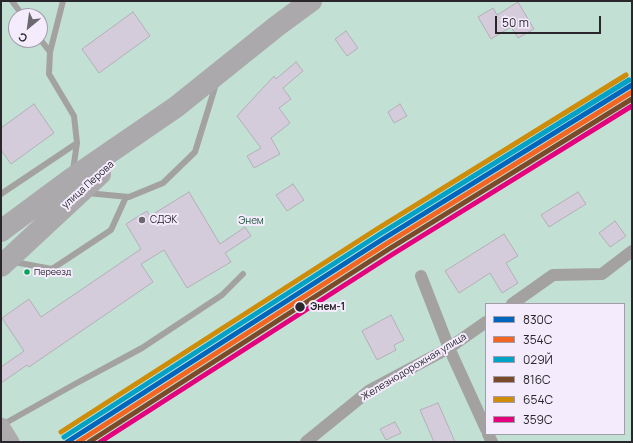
<!DOCTYPE html>
<meta charset="utf-8">
<style>
body{margin:0}
#map{position:relative;width:633px;height:443px;overflow:hidden;background:#e7e2ec;font-family:Manrope,sans-serif}
canvas{display:block}
.frame{position:absolute;inset:0;border:2px solid #29262c;pointer-events:none}
.legend{position:absolute;left:485px;top:303px;width:140px;height:132px;box-sizing:border-box;background:#f4ecfd;border:1px solid #a39da9;margin:0;padding:5px 7px;list-style:none;font-size:12px;color:#29262c}
.legend li{display:flex;align-items:center;gap:8px;height:20px}
.legend b{width:20px;border:1px solid #a39da9}
.north{position:absolute;left:8px;top:8px;width:40px;height:40px;box-sizing:border-box;background:#f4ecfd;border:1px solid #a39da9;border-radius:50%;rotate:209deg;font-size:11px;font-weight:700;line-height:16px;text-align:center;color:#29262c}
.north::after{content:'';display:block;margin:auto;width:14px;height:18px;background:#6c686f;clip-path:polygon(50% 0,100% 100%,50% 72%,0 100%)}
.scale{position:absolute;left:495px;top:16px;width:106px;height:18px;box-sizing:border-box;border:2px solid #29262c;border-top:0;padding-left:5px;font-size:12px;line-height:14px;white-space:nowrap;color:#29262c;-webkit-text-stroke:3px #f4ecfd;paint-order:stroke}
</style>
<div id="map">
<canvas width="633" height="443"></canvas>
<div class="frame"></div>
<ul class="legend">
<li><b style="height:5px;background:#0065bd"></b>830С</li>
<li><b style="height:5px;background:#f26522"></b>354С</li>
<li><b style="height:5px;background:#02a2c6"></b>029Й</li>
<li><b style="height:5px;background:#7a4b2a"></b>816С</li>
<li><b style="height:5px;background:#ce8c09"></b>654С</li>
<li><b style="height:5px;background:#e5007d"></b>359С</li>
</ul>
<div class="north">С</div>
<div class="scale">50 m</div>
</div>
<script>
const c = document.querySelector('canvas').getContext('2d');
c.lineJoin = 'round';
function fillPath(path, color) {
  c.fillStyle = color;
  c.fill(path, 'evenodd');
}
function shape(rows) {
  const path = new Path2D();
  for (const r of rows) {
    path.moveTo(r[0], r[1]);
    for (let i = 2; i < r.length; i += 2) path.lineTo(r[i], r[i + 1]);
  }
  return path;
}
function trace(path, color, width, dash) {
  c.strokeStyle = color;
  c.lineWidth = width;
  c.lineCap = dash ? 'butt' : 'round';
  c.setLineDash(dash || []);
  c.stroke(path);
}
function drawText(font, color, halo, rows, align = 'center') {
  c.font = font + ' Manrope,sans-serif';
  c.lineWidth = 4;
  c.setLineDash([]);
  c.textBaseline = 'middle';
  c.strokeStyle = halo;
  c.fillStyle = color;
  for (const [text, x, y, turn = 0] of rows) {
    c.save();
    c.translate(x, y);
    c.rotate((+turn || 0) * Math.PI / 180);
    c.textAlign = isNaN(turn) ? turn : align;
    if (halo) c.strokeText(text, 0, 0);
    c.fillText(text, 0, 0);
    c.restore();
  }
}
const green = shape([
 [1,1,632,1,632,442,1,442],
 [16,16,40,16,40,40,16,40],
 [486,304,624,304,624,434,486,434]
]);
const building = shape([
 [518,2,534,29,518,38,511,27,491,39,478,17,493,8,497,15,518,2],
 [133,12,150,36,99,73,82,49,133,12],
 [346,31,358,48,347,56,335,39,346,31],
 [296,62,303,71,283,88,291,99,279,108,290,123,271,138,280,154,254,168,247,156,261,148,237,116,274,76,276,79,296,62],
 [34,104,54,133,11,164,1,150,1,128,34,104],
 [400,104,407,116,394,123,388,112,400,104],
 [293,184,304,200,287,211,276,195,293,184],
 [189,192,220,244,245,227,251,236,225,253,231,262,187,288,164,250,141,264,153,282,29,367,27,365,1,383,1,367,24,351,2,318,29,299,41,317,141,249,126,224,147,211,150,216,189,192],
 [578,192,586,204,549,227,541,215,578,192],
 [615,221,626,236,610,247,599,233,615,221],
 [504,234,518,256,506,263,518,283,502,293,490,273,459,293,445,271,504,234],
 [391,315,404,340,394,345,396,350,377,360,362,331,391,315],
 [438,403,449,428,455,442,434,442,420,410,438,403],
 [395,422,401,433,386,440,380,429,395,422]
]);
const lane = shape([
 [12,1,23,16],
 [63,1,50,52,49,74,74,116,77,143,73,170],
 [40,39,50,52],
 [87,193,129,197,163,183,195,152,216,84],
 [1,194,77,143],
 [14,262,52,269,111,230,126,197],
 [2,425,75,384,142,348,222,295,243,274]
]);
const street = shape([
 [421,276,449,348,486,429],
 [512,304,553,275,602,274,632,251],
 [488,434,492,442],
 [306,442,370,390,449,348,486,322]
]);
const secondary = shape([
 [1,426,11,442]
]);
const highway = shape([
 [1,231,71,179,176,107,277,26,311,1],
 [1,266,100,174]
]);
const rail1 = shape([
 [67,442,383,239,632,85]
]);
const rail2 = shape([
 [78,442,386,244,632,92]
]);
const rail3 = shape([
 [64,437,380,234,629,80]
]);
const rail4 = shape([
 [89,442,389,249,632,99]
]);
const rail5 = shape([
 [61,432,377,229,626,75]
]);
const rail6 = shape([
 [100,442,393,254,632,106]
]);
const markers = [
 [142,220,4,"#6c686f"],
 [27,272,3.5,"#00a651"],
 [300,307,5.5,"#29262c"]
];
const busNames = [
 ["Переезд",34,272]
];
const streetNames = [
 ["улица Перова",88,185,-42],
 ["Железнодорожная улица",414,367,-31]
];
const poiNames = [
 ["СДЭК",150,220]
];
const parkNames = [
 ["Энем",251,221]
];
const stopNames = [
 ["Энем-1",310,307]
];
fillPath(green, '#c2e1d4');
fillPath(building, '#d5ccdb');
trace(building, '#b4b0b7', 1);
trace(lane, '#a4a2a1', 6);
trace(street, '#a4a2a1', 12);
trace(secondary, '#adabac', 17);
trace(highway, '#aca9ac', 22);
trace(rail1, '#0065bd', 5);
trace(rail2, '#f26522', 5);
trace(rail3, '#02a2c6', 5);
trace(rail4, '#7a4b2a', 5);
trace(rail5, '#ce8c09', 5);
trace(rail6, '#e5007d', 5);
for (const [x, y, r, color] of markers) {
  const dot = new Path2D();
  dot.arc(x, y, r, 0, 2 * Math.PI);
  c.fillStyle = color;
  c.fill(dot);
  trace(dot, '#f4ecfd', 1.5);
}
drawText('9px', '#29262c', '#f4ecfd', busNames, 'left');
drawText('10px', '#29262c', '#f4ecfd', streetNames);
drawText('10px', '#29262c', '#f4ecfd', poiNames, 'left');
drawText('10px', '#21583e', '#f4ecfd', parkNames);
drawText('bold 10px', '#29262c', '#f4ecfd', stopNames, 'left');
</script>
